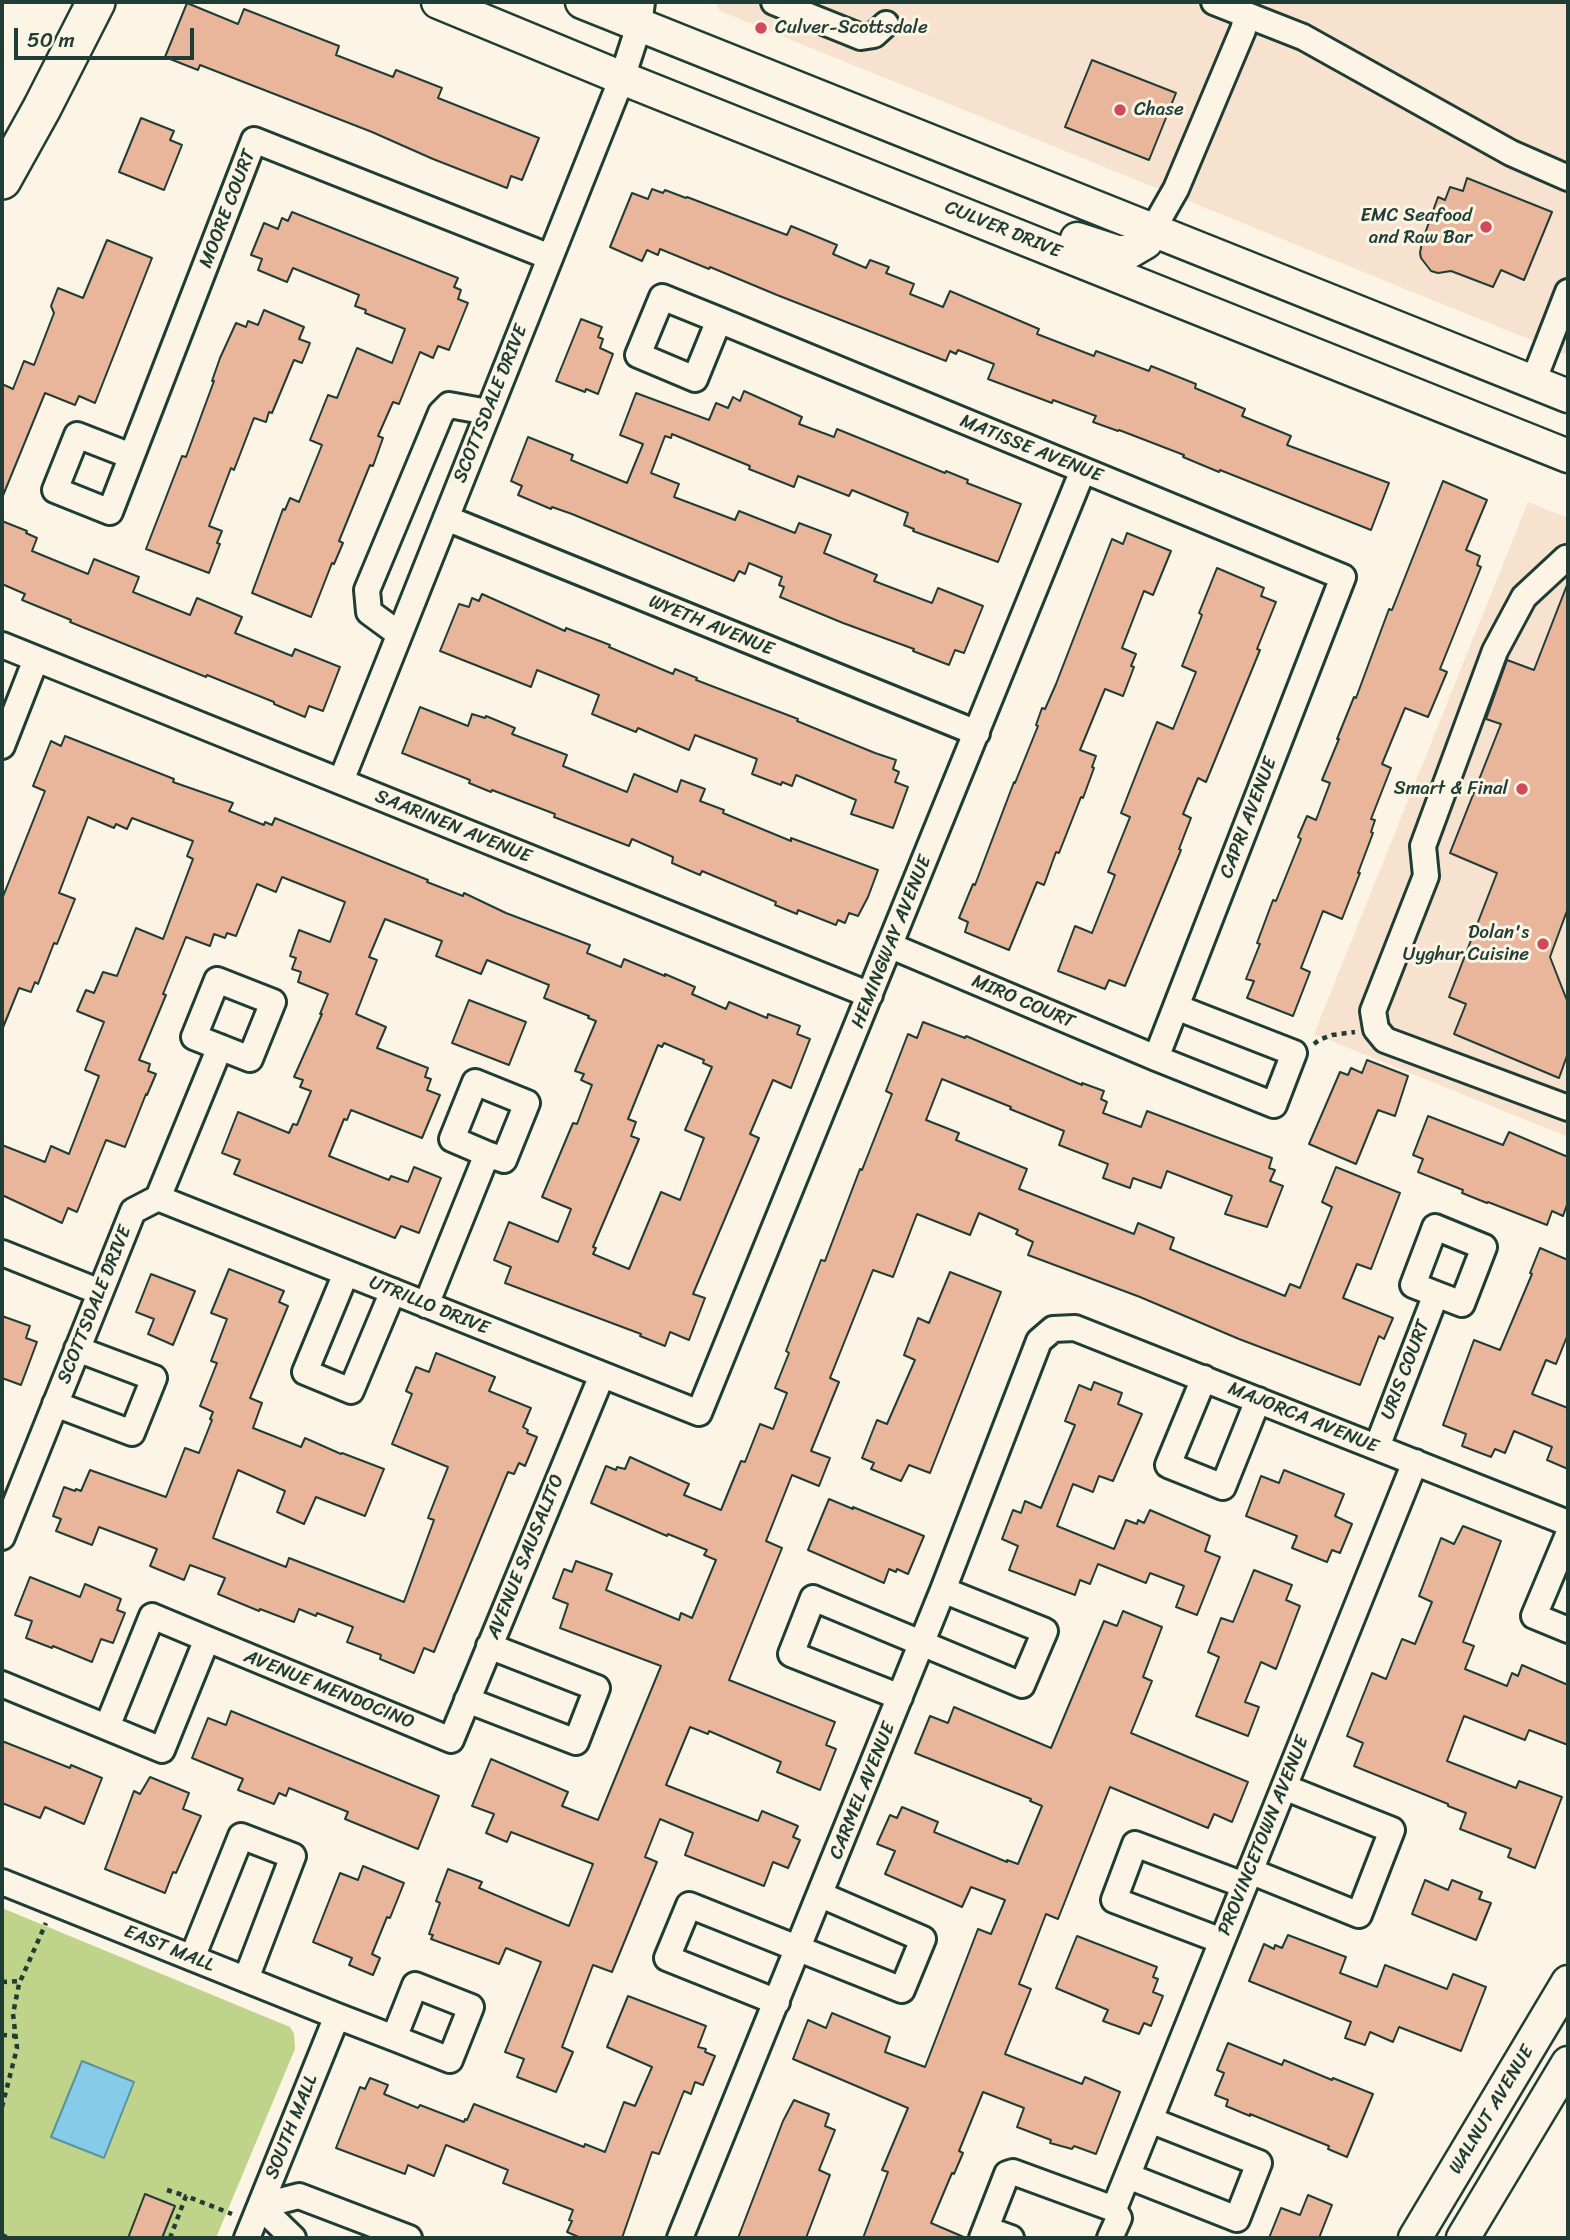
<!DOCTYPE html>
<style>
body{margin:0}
#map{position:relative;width:1570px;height:2240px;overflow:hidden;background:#fcf5e5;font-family:Sriracha,sans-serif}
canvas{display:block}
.frame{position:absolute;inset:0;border:4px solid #1f3d34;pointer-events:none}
.scale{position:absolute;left:14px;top:28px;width:180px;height:32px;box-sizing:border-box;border:4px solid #1f3d34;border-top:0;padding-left:9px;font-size:21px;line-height:24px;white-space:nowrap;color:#1f3d34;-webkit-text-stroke:5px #fcf5e5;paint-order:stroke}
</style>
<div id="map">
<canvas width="1570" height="2240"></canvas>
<div class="frame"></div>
<div class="scale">50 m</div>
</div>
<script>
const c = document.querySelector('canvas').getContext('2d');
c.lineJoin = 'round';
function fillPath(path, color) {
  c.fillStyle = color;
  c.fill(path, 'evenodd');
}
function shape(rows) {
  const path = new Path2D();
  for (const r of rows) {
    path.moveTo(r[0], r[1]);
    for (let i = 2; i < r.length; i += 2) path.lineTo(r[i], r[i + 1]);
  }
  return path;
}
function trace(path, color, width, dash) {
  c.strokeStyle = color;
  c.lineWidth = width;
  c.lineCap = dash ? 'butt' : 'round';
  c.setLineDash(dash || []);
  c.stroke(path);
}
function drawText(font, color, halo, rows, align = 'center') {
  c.font = font + ' Sriracha,sans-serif';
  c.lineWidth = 6;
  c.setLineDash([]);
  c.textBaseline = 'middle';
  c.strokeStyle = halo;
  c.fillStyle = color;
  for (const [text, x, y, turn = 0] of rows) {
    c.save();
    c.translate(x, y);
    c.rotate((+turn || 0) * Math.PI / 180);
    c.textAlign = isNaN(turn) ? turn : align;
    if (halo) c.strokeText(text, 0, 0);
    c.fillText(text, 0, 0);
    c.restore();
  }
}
const built = shape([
 [715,2,1568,2,1568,355,720,11],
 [1528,502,1568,518,1568,1137,1314,1034]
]);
const green = shape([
 [2,1908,290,2027,294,2034,295,2049,216,2238,2,2238]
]);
const water = shape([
 [82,2061,134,2082,104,2158,51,2137,82,2061]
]);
const building = shape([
 [187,3,238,24,244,9,339,46,336,55,393,77,396,70,442,88,438,98,539,138,522,180,511,176,507,188,433,159,372,132,200,65,198,70,165,57,187,3],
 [1092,60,1176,93,1149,160,1065,127,1092,60],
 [141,118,174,131,170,140,182,145,164,190,119,172,141,118],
 [1467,178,1552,212,1524,280,1501,270,1493,287,1451,271,1438,273,1431,271,1421,258,1420,253,1422,242,1438,197,1445,200,1450,187,1463,191,1467,178],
 [652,189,663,193,665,190,686,198,687,197,787,235,791,226,837,245,833,254,866,268,870,260,889,267,886,273,914,284,910,294,943,307,950,291,1039,329,1037,334,1094,356,1096,351,1149,371,1151,366,1196,384,1195,388,1245,409,1242,416,1291,436,1287,445,1389,483,1371,530,1220,470,1219,472,1183,457,1184,455,1119,430,1118,431,1093,422,1096,416,1053,400,1052,403,988,379,994,364,958,350,956,354,950,351,946,361,777,295,710,267,709,269,660,249,658,255,647,250,642,261,610,247,632,193,648,199,652,189],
 [292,212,458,278,454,287,461,290,458,299,468,303,449,350,438,346,433,358,420,352,399,404,393,402,378,436,383,438,373,466,370,465,339,541,343,543,334,564,332,563,311,617,252,593,283,509,285,510,290,498,299,502,322,445,310,440,328,395,337,398,357,348,392,363,405,329,365,313,366,310,355,306,359,295,293,268,287,282,258,270,262,259,251,255,264,223,278,229,282,218,288,221,292,212],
 [107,240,152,258,95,403,79,396,75,405,45,393,2,498,2,384,13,389,24,361,34,365,54,313,51,306,58,288,83,298,107,240],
 [264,310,304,327,299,339,310,343,302,363,294,360,272,413,269,412,266,422,254,418,234,470,231,468,209,526,222,531,217,543,220,544,209,573,146,549,182,456,186,457,214,381,212,381,220,358,236,323,246,327,248,321,258,325,264,310],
 [581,319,602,327,598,337,603,339,600,348,613,354,598,394,586,389,585,392,556,381,581,319],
 [744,391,802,417,799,424,834,437,837,429,945,473,946,471,968,480,967,483,1021,504,998,562,913,531,914,529,904,525,908,513,852,490,849,496,798,476,794,487,749,469,750,466,672,434,671,438,665,436,651,473,679,484,674,497,735,520,739,511,795,533,799,523,831,535,824,553,877,575,874,581,932,603,938,588,983,606,964,653,955,650,949,665,913,651,914,649,843,623,780,597,784,587,779,585,782,577,749,563,745,574,739,571,734,581,572,514,552,507,551,509,518,495,522,486,511,481,528,437,573,455,571,460,627,483,643,444,620,435,636,393,709,420,716,403,728,408,733,397,740,401,744,391],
 [1443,481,1487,500,1466,550,1480,556,1477,565,1481,567,1440,669,1447,672,1428,717,1405,708,1382,764,1391,768,1371,819,1375,820,1371,832,1373,833,1358,873,1360,873,1342,919,1323,911,1301,968,1310,972,1293,1016,1247,998,1254,981,1246,979,1260,944,1257,943,1273,900,1276,901,1301,839,1298,837,1307,816,1316,820,1330,783,1322,780,1339,739,1337,739,1354,697,1356,698,1389,609,1392,610,1443,481],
 [2,521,27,531,26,533,37,538,32,551,88,574,94,559,139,577,133,592,190,615,197,598,242,617,235,633,292,656,295,649,340,667,323,711,309,706,305,717,274,704,274,702,207,675,206,677,70,622,71,620,22,600,25,594,2,584,2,521],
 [1127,533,1171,551,1153,595,1144,591,1122,648,1136,654,1131,666,1134,667,1123,696,1105,689,1080,750,1096,756,1092,767,1094,768,1083,798,1081,797,1059,853,1056,852,1044,885,1037,882,1009,950,965,932,968,922,959,918,973,884,975,885,1014,782,1015,783,1038,726,1036,725,1042,708,1045,709,1056,684,1112,539,1123,544,1127,533],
 [1217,568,1264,588,1261,596,1276,602,1257,649,1260,650,1206,782,1198,778,1183,814,1191,818,1179,849,1181,850,1125,986,1109,980,1105,989,1058,971,1075,926,1092,933,1115,875,1108,872,1130,817,1121,813,1139,767,1157,722,1173,729,1196,672,1182,666,1202,615,1199,613,1217,568],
 [1567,585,1568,908,1550,957,1568,1003,1568,1053,1559,1078,1454,1034,1466,1004,1449,997,1497,873,1450,853,1501,724,1486,719,1507,660,1534,670,1567,585],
 [482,594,565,631,566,628,610,645,609,647,673,674,675,669,697,678,696,680,798,719,797,721,875,753,896,760,893,769,899,772,895,782,908,787,893,828,851,814,856,800,796,775,792,786,782,782,781,785,752,774,757,759,695,735,689,750,638,728,636,732,592,714,599,695,537,670,531,687,440,651,459,604,469,607,472,598,479,601,482,594],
 [420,707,468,726,472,714,485,718,486,716,515,728,512,734,567,755,563,766,627,792,634,774,677,792,681,780,705,789,700,801,724,810,723,813,791,841,791,838,878,870,868,897,858,916,849,913,845,923,838,920,836,925,798,910,797,914,775,905,776,902,702,871,700,875,672,863,673,857,632,839,629,846,554,817,555,814,492,790,491,792,469,783,470,780,402,753,420,707],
 [65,736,174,779,173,782,233,803,229,811,264,825,265,822,272,825,275,818,428,880,427,882,463,896,464,893,506,913,590,945,587,953,621,967,624,959,665,976,665,974,695,987,692,994,726,1009,729,1002,767,1018,768,1014,800,1026,797,1034,810,1039,791,1088,773,1080,750,1134,759,1138,693,1294,705,1298,689,1340,670,1332,665,1346,640,1336,641,1334,505,1283,511,1267,494,1260,509,1222,558,1242,571,1209,542,1197,573,1123,577,1124,592,1085,581,1080,584,1074,575,1071,596,1021,588,1018,589,1016,544,998,549,985,487,960,481,974,436,956,442,941,385,919,369,957,377,960,356,1014,386,1027,377,1048,428,1068,425,1077,431,1079,427,1090,440,1095,422,1138,351,1110,347,1120,344,1119,329,1156,389,1180,391,1176,408,1182,414,1167,441,1178,419,1233,401,1226,395,1238,234,1174,240,1160,222,1153,238,1112,289,1133,293,1124,297,1125,311,1091,300,1087,303,1080,294,1077,322,1014,320,1014,328,994,298,982,301,972,292,969,296,958,290,956,299,930,330,942,345,902,282,877,276,892,257,884,236,936,227,933,225,938,214,934,210,946,186,937,163,994,166,995,139,1060,150,1064,148,1071,156,1074,147,1095,146,1094,125,1147,106,1140,77,1212,68,1208,62,1223,2,1195,2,1145,45,1162,51,1146,69,1154,99,1076,85,1070,104,1022,77,1011,86,990,94,993,103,972,117,976,136,928,163,939,193,859,187,856,193,841,132,818,127,829,116,824,114,828,88,817,59,893,75,899,57,944,54,943,38,984,35,982,31,992,19,988,2,1030,2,899,45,791,33,786,51,741,61,746,65,736],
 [664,1043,704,1060,703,1063,712,1067,685,1130,704,1138,680,1200,661,1192,629,1269,593,1254,596,1248,593,1247,639,1139,631,1136,636,1122,628,1119,658,1045,662,1047,664,1043],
 [469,1000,526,1022,509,1065,452,1043,469,1000],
 [923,1022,965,1038,966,1036,1082,1085,1082,1083,1104,1091,1101,1099,1107,1102,1103,1113,1141,1127,1147,1111,1272,1158,1269,1168,1275,1170,1270,1181,1283,1186,1267,1227,1225,1214,1232,1196,1167,1171,1161,1188,1133,1178,1130,1188,1103,1178,1108,1164,1059,1145,1064,1131,1010,1109,1011,1107,942,1079,926,1120,959,1133,956,1140,1027,1169,1019,1189,1134,1234,1138,1223,1174,1238,1170,1249,1285,1296,1290,1284,1300,1288,1332,1207,1322,1202,1336,1167,1400,1193,1371,1269,1357,1264,1343,1298,1393,1318,1384,1339,1379,1336,1360,1385,1239,1339,1140,1297,1028,1255,1033,1242,1016,1234,1018,1230,979,1213,970,1235,917,1214,893,1277,873,1270,830,1378,839,1382,811,1451,830,1458,819,1486,792,1475,766,1541,782,1548,729,1680,835,1722,826,1745,836,1749,820,1790,777,1772,781,1762,709,1731,708,1734,690,1727,666,1785,758,1821,762,1811,798,1826,793,1837,800,1840,788,1868,773,1862,764,1886,685,1855,693,1833,660,1819,645,1857,657,1862,612,1972,593,1965,562,2047,573,2052,556,2092,517,2077,524,2059,505,2052,541,1962,506,1948,499,1964,431,1939,433,1935,429,1934,440,1903,436,1901,448,1869,482,1882,479,1888,569,1926,593,1864,511,1832,507,1842,486,1833,494,1814,472,1806,491,1759,568,1792,562,1806,598,1820,661,1666,560,1628,568,1604,553,1598,564,1569,572,1572,576,1561,612,1574,606,1590,679,1620,681,1613,692,1618,716,1560,704,1555,707,1550,668,1534,667,1536,591,1503,606,1466,616,1470,617,1467,625,1469,630,1457,689,1484,684,1495,721,1510,741,1461,745,1462,760,1424,773,1429,787,1393,775,1388,789,1353,786,1351,821,1260,825,1261,860,1169,862,1170,892,1094,886,1091,908,1034,917,1038,923,1022],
 [1367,1060,1408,1076,1395,1116,1378,1110,1356,1164,1309,1144,1340,1072,1348,1075,1351,1068,1362,1073,1367,1060],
 [1428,1116,1503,1145,1509,1132,1568,1157,1568,1202,1563,1216,1552,1211,1547,1225,1488,1202,1487,1203,1462,1193,1463,1190,1418,1172,1423,1159,1413,1155,1428,1116],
 [1540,1248,1568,1260,1568,1334,1556,1364,1546,1360,1532,1394,1568,1408,1568,1469,1547,1460,1552,1447,1514,1431,1505,1453,1495,1449,1491,1457,1462,1446,1466,1434,1443,1425,1474,1340,1500,1350,1532,1274,1530,1273,1540,1248],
 [229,1269,284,1291,279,1302,288,1306,250,1398,262,1403,253,1428,301,1447,305,1438,341,1454,342,1453,384,1469,365,1516,316,1497,304,1524,277,1512,285,1491,238,1470,213,1538,286,1567,289,1558,404,1602,434,1520,428,1518,448,1467,392,1444,412,1394,406,1391,416,1367,429,1372,436,1353,495,1377,489,1391,531,1408,523,1427,528,1430,527,1433,537,1437,525,1466,519,1463,514,1474,508,1472,434,1652,424,1648,414,1673,380,1659,381,1655,347,1642,353,1627,317,1613,316,1616,299,1609,294,1622,260,1609,259,1611,218,1594,225,1578,190,1565,184,1580,150,1566,157,1549,99,1527,92,1545,56,1531,61,1519,53,1516,64,1487,75,1491,76,1489,81,1491,90,1470,166,1497,185,1448,199,1453,212,1420,210,1419,213,1412,200,1406,217,1363,211,1361,227,1319,211,1313,229,1269],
 [950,1272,1001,1292,930,1473,909,1465,901,1481,871,1469,874,1463,862,1458,877,1420,887,1424,915,1360,904,1355,918,1318,929,1323,950,1272],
 [151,1274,195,1291,173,1345,148,1334,154,1319,136,1312,151,1274],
 [2,1316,30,1326,26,1338,37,1342,21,1385,2,1378,2,1316],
 [1094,1382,1122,1393,1118,1404,1142,1414,1113,1481,1099,1476,1093,1492,1073,1484,1057,1526,1114,1549,1126,1520,1137,1524,1138,1520,1144,1523,1150,1510,1210,1536,1205,1551,1220,1557,1197,1615,1176,1607,1184,1586,1150,1573,1146,1583,1098,1564,1090,1584,1080,1580,1075,1595,1009,1570,1018,1546,1002,1539,1013,1510,1021,1513,1025,1501,1041,1508,1075,1425,1065,1421,1079,1385,1091,1390,1094,1382],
 [1284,1470,1344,1494,1335,1516,1352,1524,1340,1553,1332,1550,1327,1562,1292,1548,1297,1536,1246,1516,1261,1476,1279,1483,1284,1470],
 [829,1499,853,1509,853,1507,924,1536,908,1574,897,1569,896,1572,889,1569,884,1583,808,1550,829,1499],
 [1463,1526,1501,1541,1463,1642,1474,1646,1465,1669,1507,1686,1512,1673,1518,1676,1522,1665,1568,1685,1568,1745,1529,1730,1525,1740,1464,1716,1447,1761,1516,1788,1519,1781,1562,1797,1535,1868,1508,1857,1511,1849,1460,1829,1466,1813,1448,1806,1448,1804,1354,1766,1363,1743,1347,1736,1372,1673,1386,1679,1402,1639,1415,1644,1432,1602,1419,1596,1441,1538,1454,1544,1463,1526],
 [1254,1570,1292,1585,1286,1600,1300,1606,1276,1669,1261,1662,1245,1702,1259,1707,1248,1736,1196,1716,1219,1657,1208,1652,1221,1618,1233,1622,1254,1570],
 [30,1577,80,1597,85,1584,121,1599,117,1610,125,1613,113,1643,101,1639,92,1662,53,1646,52,1648,26,1638,32,1621,15,1615,30,1577],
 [1123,1611,1162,1627,1143,1677,1152,1681,1131,1733,1248,1782,1232,1822,1214,1814,1208,1828,1110,1787,1058,1919,1046,1914,1019,1984,1031,1989,1005,2054,1082,2084,1085,2077,1120,2092,1096,2154,1074,2146,1072,2149,1050,2143,1051,2140,1017,2127,1024,2108,983,2092,959,2151,963,2153,954,2174,952,2173,931,2223,966,2238,863,2238,888,2172,882,2170,908,2108,793,2059,808,2020,826,2028,832,2013,890,2037,885,2052,925,2067,978,1929,991,1934,1005,1900,971,1887,962,1907,885,1874,895,1851,877,1844,890,1815,897,1818,902,1807,938,1822,934,1832,1007,1862,1007,1860,1018,1864,1042,1806,1030,1801,1031,1799,915,1753,930,1716,948,1723,954,1707,1051,1748,1104,1621,1117,1626,1123,1611],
 [231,1711,439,1796,418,1849,345,1819,348,1812,289,1788,286,1796,279,1793,274,1804,238,1790,243,1779,192,1758,208,1718,226,1725,231,1711],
 [2,1741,70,1768,71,1765,102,1778,84,1824,45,1807,40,1818,2,1803,2,1741],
 [150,1777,189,1793,183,1809,201,1816,176,1873,173,1872,165,1893,105,1869,134,1791,140,1794,150,1777],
 [363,1866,404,1883,390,1918,387,1917,372,1954,380,1958,373,1975,349,1965,352,1958,313,1942,340,1873,358,1880,363,1866],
 [1425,1880,1448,1890,1452,1880,1482,1892,1479,1899,1491,1903,1476,1940,1412,1914,1425,1880],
 [1288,1935,1346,1957,1340,1973,1377,1987,1385,1965,1447,1989,1453,1974,1486,1987,1461,2051,1399,2027,1393,2042,1370,2032,1365,2045,1345,2038,1351,2022,1249,1981,1264,1944,1274,1949,1275,1945,1282,1948,1288,1935],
 [1077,1936,1157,1967,1153,1977,1158,1979,1153,1992,1163,1996,1151,2026,1144,2023,1139,2034,1103,2021,1108,2010,1056,1988,1077,1936],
 [628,1996,706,2026,698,2047,706,2049,705,2052,715,2056,703,2085,695,2082,691,2094,684,2091,659,2154,652,2152,622,2238,581,2238,567,2232,572,2221,569,2220,573,2210,503,2183,508,2170,446,2145,434,2176,408,2165,405,2174,336,2148,360,2087,365,2089,370,2078,388,2085,384,2094,418,2108,420,2105,464,2122,465,2119,467,2120,474,2104,584,2147,585,2144,605,2152,624,2102,635,2106,652,2067,607,2047,628,1996],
 [1228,2043,1282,2065,1284,2060,1332,2080,1333,2078,1373,2094,1347,2157,1328,2149,1329,2146,1250,2114,1250,2116,1226,2106,1228,2100,1215,2095,1224,2073,1217,2070,1228,2043],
 [794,2100,829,2114,825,2126,835,2130,819,2170,830,2175,806,2238,738,2238,783,2121,794,2100],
 [145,2194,175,2206,162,2238,128,2238,145,2194],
 [1308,2195,1332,2205,1319,2238,1269,2238,1281,2208,1300,2215,1308,2195]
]);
const path = shape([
 [1314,1044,1319,1040,1332,1035,1355,1032],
 [2,1982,20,1981],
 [2,2035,16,2036],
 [2,2107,17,2048,13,2014,19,1984,46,1923],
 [167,2190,186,2196],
 [2,2235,9,2238],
 [170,2238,186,2196,232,2214]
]);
const minor = shape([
 [774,2,861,37,874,35,886,24],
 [1214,2,1303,37,1511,153,1568,178],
 [1152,231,1176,189,1243,30,1247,15],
 [719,320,695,379,638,355,662,297,719,320,1343,577,1156,1058],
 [1533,382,1568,292],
 [131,456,77,435,55,490,110,512,254,140,550,257],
 [446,518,977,733],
 [1568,559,1566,558,1524,597,1495,651,1423,846,1426,876,1373,1011,1376,1029,1385,1040,1568,1108],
 [399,634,369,612,367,590,441,413,449,405,488,412],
 [2,645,870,995],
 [2,746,36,659],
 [341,781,622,78,639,26,642,2],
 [891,946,1156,1058,1274,1105,1294,1053,1176,1007],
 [217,980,273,1002,250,1059,194,1037,217,980],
 [158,1198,699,1413,1083,470],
 [2,1253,100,1292],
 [346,1273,305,1372,351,1391,393,1291],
 [426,1305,487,1154,504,1160,527,1103,475,1082,452,1139,487,1154],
 [1204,1378,1168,1465,1223,1487,1258,1400],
 [55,1404,132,1433,154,1378,77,1349],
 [1377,1447,1436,1294,1462,1304,1484,1247,1435,1227,1413,1285,1436,1294],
 [1568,1535,1534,1616,1568,1630],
 [2,1537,133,1211,158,1198,220,1047],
 [2,1684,162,1750,207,1639,451,1740,602,1375],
 [900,1697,791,1654,813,1598,1022,1685,1045,1631,943,1590],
 [467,1700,576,1742,597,1688,489,1646],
 [107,1727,152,1616,207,1639],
 [1250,1871,1359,1915,1392,1830,1284,1787],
 [2,1882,337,2016,394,2038,450,2060,471,2007,415,1985,394,2038],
 [1222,1941,1114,1900,1135,1844,1244,1885],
 [192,1958,241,1836,293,1856,246,1979],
 [777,2002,667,1958,689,1905,902,1990,923,1939,821,1895],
 [1128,2176,1237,2219,1259,2163,1150,2120],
 [260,2206,299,2196,409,2238],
 [260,2206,293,2238],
 [1114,2209,1415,1462],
 [986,2229,1011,2238],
 [247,2238,337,2016],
 [680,2238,943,1590,1039,1341,1053,1329,1075,1328,1568,1523],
 [982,2238,1007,2174,1013,2172,1114,2209,1119,2218,1110,2238]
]);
const major = shape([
 [438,2,622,78,1568,456],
 [582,2,1568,396],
 [1077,239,1117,252,1129,252,1146,242,1152,231],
 [1415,2238,1568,1982],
 [1463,2238,1568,2063]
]);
const highway = shape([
 [2,180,42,108,96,2]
]);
const markers = [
 [761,28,7,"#d1495b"],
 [1120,110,7,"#d1495b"],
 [1486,227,7,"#d1495b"],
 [1522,789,7,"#d1495b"],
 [1543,944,7,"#d1495b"]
];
const poiNames = [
 ["Culver-Scottsdale",775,28,"left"],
 ["Chase",1134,110,"left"],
 ["EMC Seafood",1472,216],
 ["and Raw Bar",1472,238],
 ["Smart & Final",1508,789],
 ["Dolan's",1529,933],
 ["Uyghur Cuisine",1529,955]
];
const streetNames = [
 ["MOORE COURT",228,209,-69],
 ["CULVER DRIVE",1003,230,22],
 ["SCOTTSDALE DRIVE",491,404,-68],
 ["MATISSE AVENUE",1031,449,22],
 ["WYETH AVENUE",711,626,22],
 ["CAPRI AVENUE",1249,818,-69],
 ["SAARINEN AVENUE",453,827,22],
 ["HEMINGWAY AVENUE",892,942,-68],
 ["MIRO COURT",1023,1002,23],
 ["SCOTTSDALE DRIVE",95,1305,-68],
 ["UTRILLO DRIVE",429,1306,22],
 ["URIS COURT",1406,1370,-69],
 ["MAJORCA AVENUE",1303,1418,22],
 ["AVENUE SAUSALITO",526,1557,-68],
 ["AVENUE MENDOCINO",329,1690,22],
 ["CARMEL AVENUE",863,1791,-68],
 ["PROVINCETOWN AVENUE",1264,1836,-68],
 ["EAST MALL",169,1949,22],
 ["WALNUT AVENUE",1492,2110,-59],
 ["SOUTH MALL",292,2127,-68]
];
fillPath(built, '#f6e2cf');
fillPath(green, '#bfd48a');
fillPath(water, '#86cbe7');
trace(water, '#5d929f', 2);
fillPath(building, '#e9b69c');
trace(building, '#1f3d34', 2);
trace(minor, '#1f3d34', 30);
trace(major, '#1f3d34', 37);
trace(highway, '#1f3d34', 42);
trace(path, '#1f3d34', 4.5, [5, 5]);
trace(minor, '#fcf5e5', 24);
trace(major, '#fcf5e5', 32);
trace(highway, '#fcf5e5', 37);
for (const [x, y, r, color] of markers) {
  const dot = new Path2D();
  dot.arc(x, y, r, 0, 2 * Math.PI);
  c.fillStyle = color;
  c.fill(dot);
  trace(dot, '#fcf5e5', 2.5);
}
drawText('19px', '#1f3d34', '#fcf5e5', poiNames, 'right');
drawText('19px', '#1f3d34', '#fcf5e5', streetNames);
</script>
